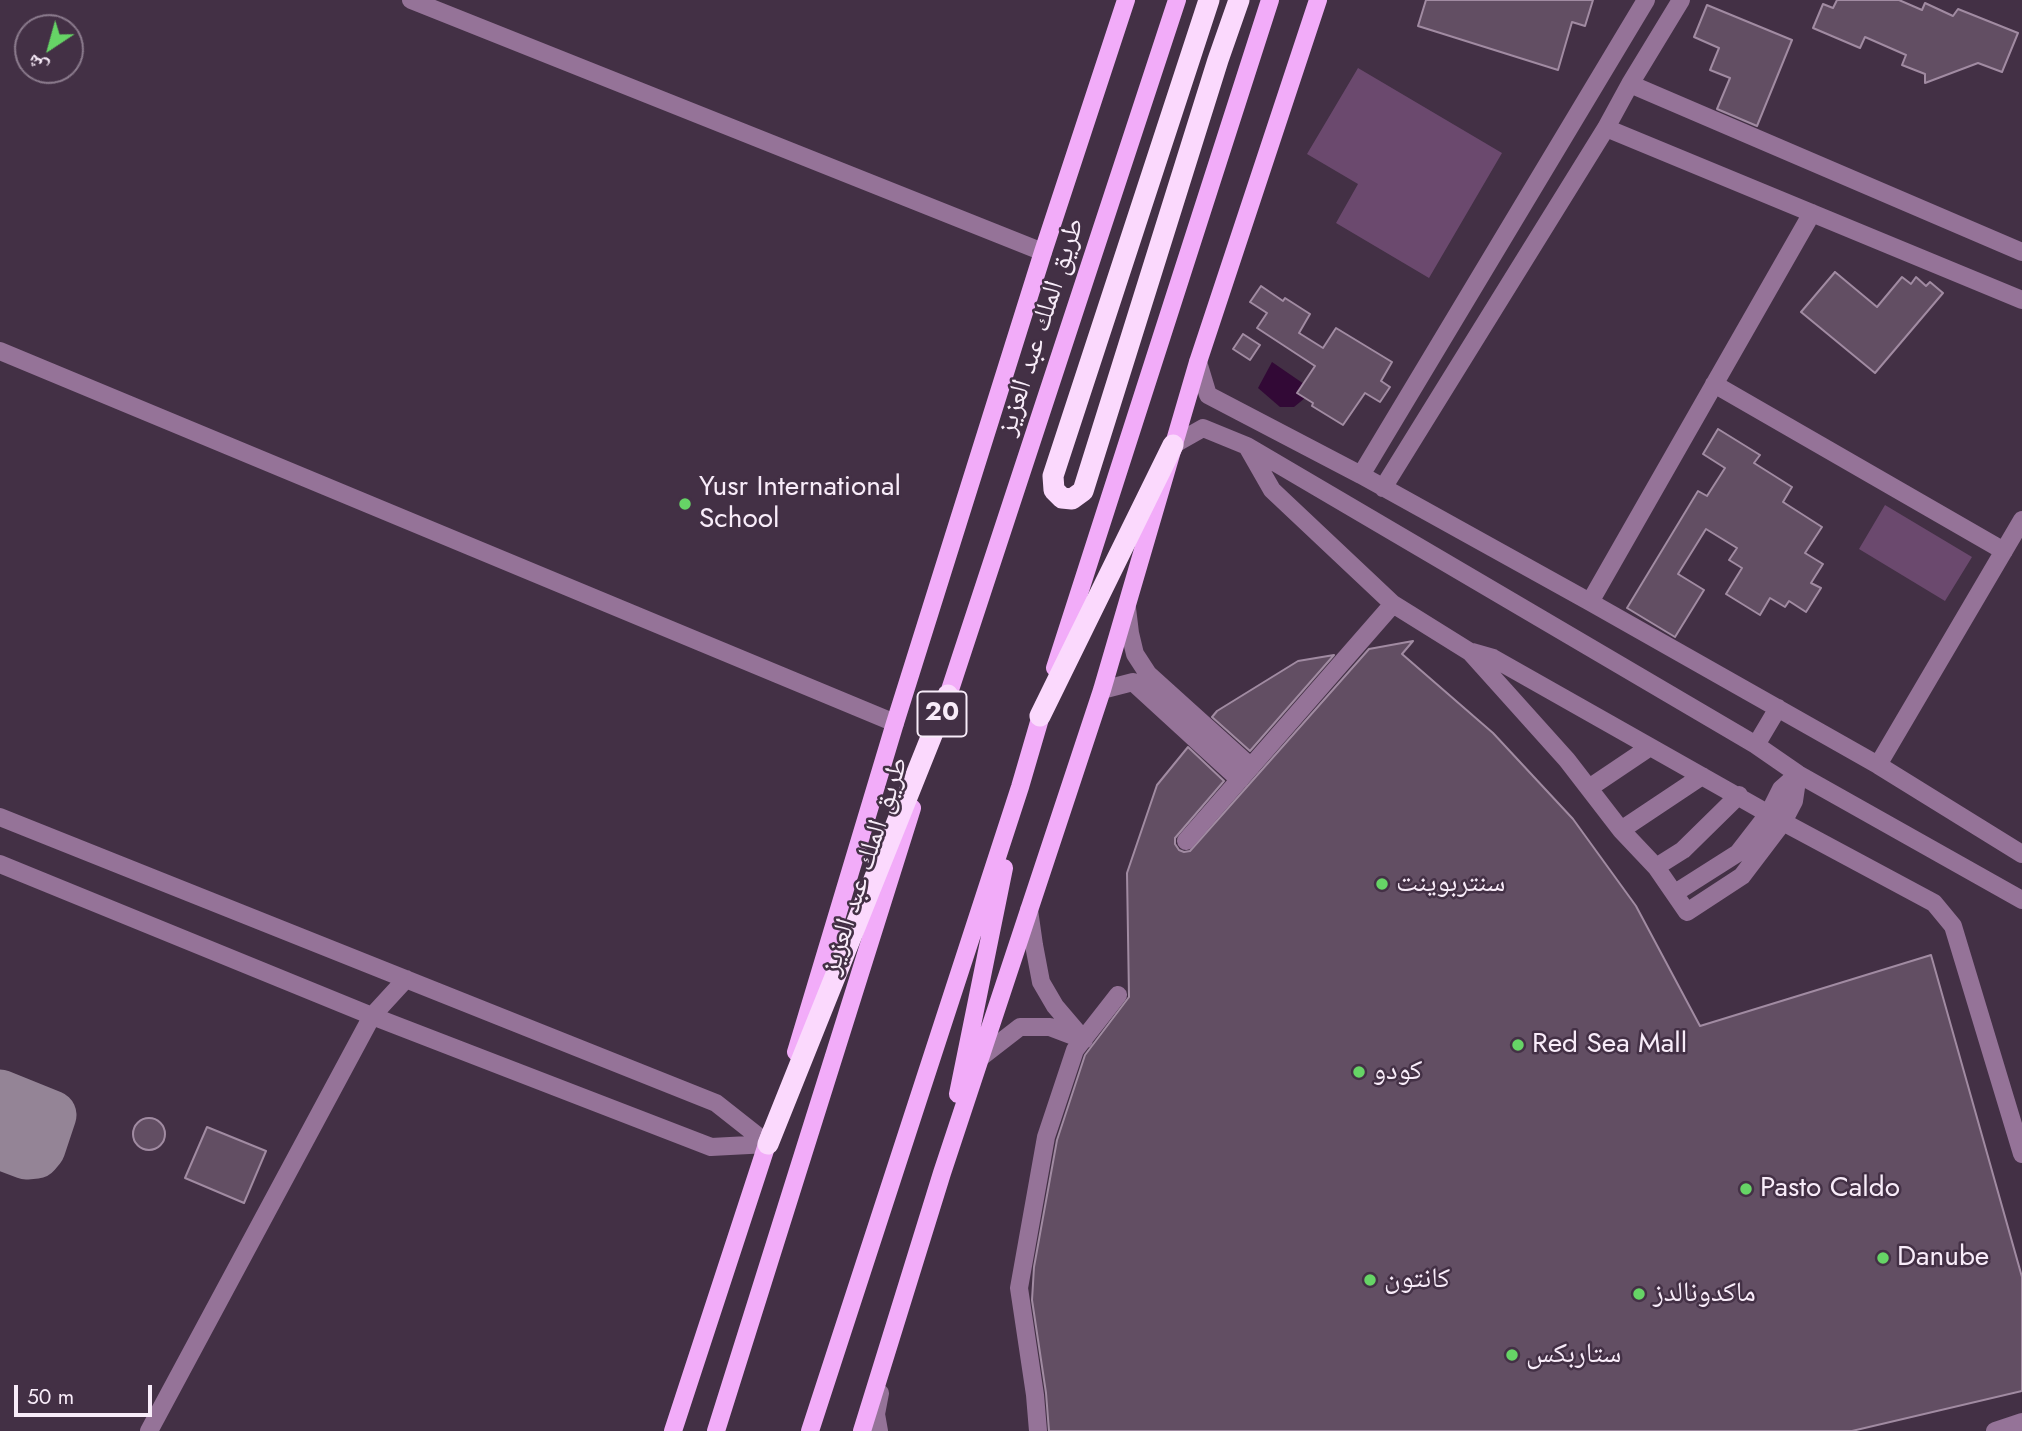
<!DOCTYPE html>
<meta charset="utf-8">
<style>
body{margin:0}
#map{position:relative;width:2022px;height:1431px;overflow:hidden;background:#433045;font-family:Jost,"Noto Naskh Arabic",sans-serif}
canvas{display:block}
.north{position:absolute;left:14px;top:14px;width:70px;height:70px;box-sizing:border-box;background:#433045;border:2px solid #8b7b8d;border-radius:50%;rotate:216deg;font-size:19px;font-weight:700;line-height:28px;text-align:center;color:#f8ecf9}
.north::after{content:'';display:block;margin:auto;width:24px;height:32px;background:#66d466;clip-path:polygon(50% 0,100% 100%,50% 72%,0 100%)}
.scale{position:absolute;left:14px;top:1385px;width:138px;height:32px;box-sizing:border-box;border:4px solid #f8ecf9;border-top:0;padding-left:9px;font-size:21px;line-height:24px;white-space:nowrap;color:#f8ecf9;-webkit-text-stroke:5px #433045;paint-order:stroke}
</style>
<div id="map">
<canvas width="2022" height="1431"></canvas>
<div class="north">ش</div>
<div class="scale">50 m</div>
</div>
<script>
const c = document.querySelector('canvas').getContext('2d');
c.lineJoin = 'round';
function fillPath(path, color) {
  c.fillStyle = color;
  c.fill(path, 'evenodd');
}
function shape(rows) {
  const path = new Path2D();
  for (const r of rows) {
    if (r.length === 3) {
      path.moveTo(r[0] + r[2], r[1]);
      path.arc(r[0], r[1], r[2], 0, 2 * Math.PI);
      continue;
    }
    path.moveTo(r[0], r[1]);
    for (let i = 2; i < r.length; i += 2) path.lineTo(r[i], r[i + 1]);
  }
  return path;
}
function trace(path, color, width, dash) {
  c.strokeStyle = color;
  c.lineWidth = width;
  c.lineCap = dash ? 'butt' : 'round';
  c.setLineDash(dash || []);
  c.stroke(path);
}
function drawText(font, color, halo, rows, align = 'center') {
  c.font = font + ' Jost,"Noto Naskh Arabic",sans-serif';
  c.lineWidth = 5;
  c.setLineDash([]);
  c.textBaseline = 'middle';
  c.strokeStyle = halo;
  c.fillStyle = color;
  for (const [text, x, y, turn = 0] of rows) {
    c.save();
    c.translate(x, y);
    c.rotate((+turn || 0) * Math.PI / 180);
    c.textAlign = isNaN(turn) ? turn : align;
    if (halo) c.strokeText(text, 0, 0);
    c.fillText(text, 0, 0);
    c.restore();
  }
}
const green = shape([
 [1358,68,1502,153,1429,278,1336,223,1358,184,1307,154],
 [1885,505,1972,557,1945,601,1859,549]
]);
const water = shape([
 [1272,362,1304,384,1305,398,1294,407,1280,407,1258,388]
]);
const taxiway = shape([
 [0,1094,52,1115,41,1148,36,1154,26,1155,0,1145]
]);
const building = shape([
 [1426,0,1593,0,1585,26,1572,22,1558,70,1418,26,1426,0],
 [1837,0,1899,0,1922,10,1925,3,1953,16,1958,9,2018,33,2002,72,1978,63,1925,83,1925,74,1902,65,1906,55,1865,37,1860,48,1813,28,1823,4,1833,8,1837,0],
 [1707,5,1792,40,1757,126,1717,109,1730,78,1710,70,1719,48,1694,37,1707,5],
 [1835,272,1877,307,1902,277,1911,284,1916,277,1926,286,1930,282,1943,293,1875,373,1801,312,1835,272],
 [1261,286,1283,301,1285,298,1310,314,1299,333,1323,348,1336,328,1392,362,1381,381,1390,387,1380,402,1365,393,1343,425,1312,406,1313,403,1297,393,1315,366,1257,328,1267,313,1250,302,1261,286],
 [1243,334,1260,345,1250,360,1233,349,1243,334],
 [1718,429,1760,455,1754,463,1792,487,1783,502,1822,527,1805,553,1823,564,1811,583,1821,588,1806,612,1789,601,1785,607,1770,598,1760,615,1726,594,1742,568,1729,560,1737,548,1706,529,1678,574,1704,590,1675,637,1627,608,1698,491,1707,496,1725,468,1703,454,1718,429],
 [1413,641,1402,654,1493,733,1573,819,1636,906,1700,1026,1931,955,2022,1277,2022,1391,1852,1431,1049,1431,1046,1393,1032,1300,1034,1267,1057,1140,1085,1055,1129,997,1127,873,1157,785,1188,747,1224,781,1175,838,1175,844,1179,850,1184,852,1190,851,1369,649,1413,641],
 [1334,655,1250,751,1212,717,1217,711,1298,661,1334,655],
 [149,1134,16],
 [207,1127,266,1151,244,1203,185,1178,207,1127]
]);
const minor = shape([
 [411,0,1043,252],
 [1630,84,2022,252],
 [1606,128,2022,300],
 [0,351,895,723],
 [1198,362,1208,395,1361,475,1590,602,1878,765,2022,854],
 [1714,384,2004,551],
 [1173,445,1203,428,1247,446,1756,745,1798,774,2022,900],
 [1248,448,1272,490,1393,604,1470,652,1567,760,1621,830,1656,867,1687,912,1742,876,1783,822,1794,801,1798,774],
 [1361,475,1646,0],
 [1383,488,1606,128,1630,84,1681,0],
 [1590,602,1812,213],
 [1127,608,1130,633,1135,654,1148,674,1251,767],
 [1472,652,1493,658,1783,822,1934,903,1953,926,2022,1154],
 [1102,690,1133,682,1240,780],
 [1756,745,1778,708],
 [1878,765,2022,520],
 [1589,788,1650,747],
 [0,817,716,1103,768,1144],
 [1621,830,1702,776],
 [1186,841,1393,604],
 [0,864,372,1016,711,1147,768,1144],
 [1656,867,1683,850,1739,795],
 [1675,893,1738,853,1769,813,1781,789,1798,774],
 [1029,910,1034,945,1041,982,1055,1006,1084,1040],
 [980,1058,1020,1027,1050,1027,1079,1038],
 [149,1431,372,1016,406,979],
 [879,1431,876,1414,880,1393],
 [1038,1431,1035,1395,1019,1288,1046,1137,1075,1050,1118,995],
 [1995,1431,2022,1422]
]);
const major = shape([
 [1055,668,1270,0],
 [944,708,1177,0],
 [796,1052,895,723,1043,252,1126,0],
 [958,1094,1004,868],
 [673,1431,771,1132],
 [716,1431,912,808],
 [810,1431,1020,787,1044,705],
 [862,1431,942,1173,1102,690,1198,362,1318,0]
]);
const highway = shape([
 [1209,0,1053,476,1054,490,1062,498,1072,499,1083,491,1218,60,1239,0],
 [1040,716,1173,445],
 [768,1144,948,695]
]);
const markers = [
 [685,504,7,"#66d466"],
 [1382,884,7,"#66d466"],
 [1518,1045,7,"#66d466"],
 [1359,1072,7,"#66d466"],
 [1746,1189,7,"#66d466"],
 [1883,1258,7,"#66d466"],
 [1370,1280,7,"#66d466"],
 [1639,1294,7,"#66d466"],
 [1512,1355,7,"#66d466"]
];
const shields = [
 [942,714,49]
];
const shieldNames = [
 ["20",942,714]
];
const streetNames = [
 ["طريق الملك عبد العزيز",1042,327,-72],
 ["طريق الملك عبد العزيز",866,866,-72]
];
const poiNames = [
 ["Yusr International",699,488],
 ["School",699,520],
 ["سنتربوينت",1396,884],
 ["Red Sea Mall",1532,1045],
 ["كودو",1373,1072],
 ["Pasto Caldo",1760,1189],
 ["Danube",1897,1258],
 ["كانتون",1384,1280],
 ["ماكدونالدز",1653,1294],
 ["ستاربكس",1526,1355]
];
fillPath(green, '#6b496e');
fillPath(water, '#320936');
trace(taxiway, '#948496', 49);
fillPath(building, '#624e63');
trace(building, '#a18ba2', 2);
trace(minor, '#957398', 18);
trace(major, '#f2acf9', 18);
trace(highway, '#fbd9fd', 21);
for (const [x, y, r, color] of markers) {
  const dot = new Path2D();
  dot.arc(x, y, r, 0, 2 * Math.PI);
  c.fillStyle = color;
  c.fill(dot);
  trace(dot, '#433045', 2.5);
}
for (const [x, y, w] of shields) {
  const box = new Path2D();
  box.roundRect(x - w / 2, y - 22.5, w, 45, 5);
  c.fillStyle = '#433045';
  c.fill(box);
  trace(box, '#f8ecf9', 2);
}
drawText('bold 26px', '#f8ecf9', null, shieldNames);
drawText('28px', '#f8ecf9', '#433045', streetNames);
drawText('28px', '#f8ecf9', '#433045', poiNames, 'left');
</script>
